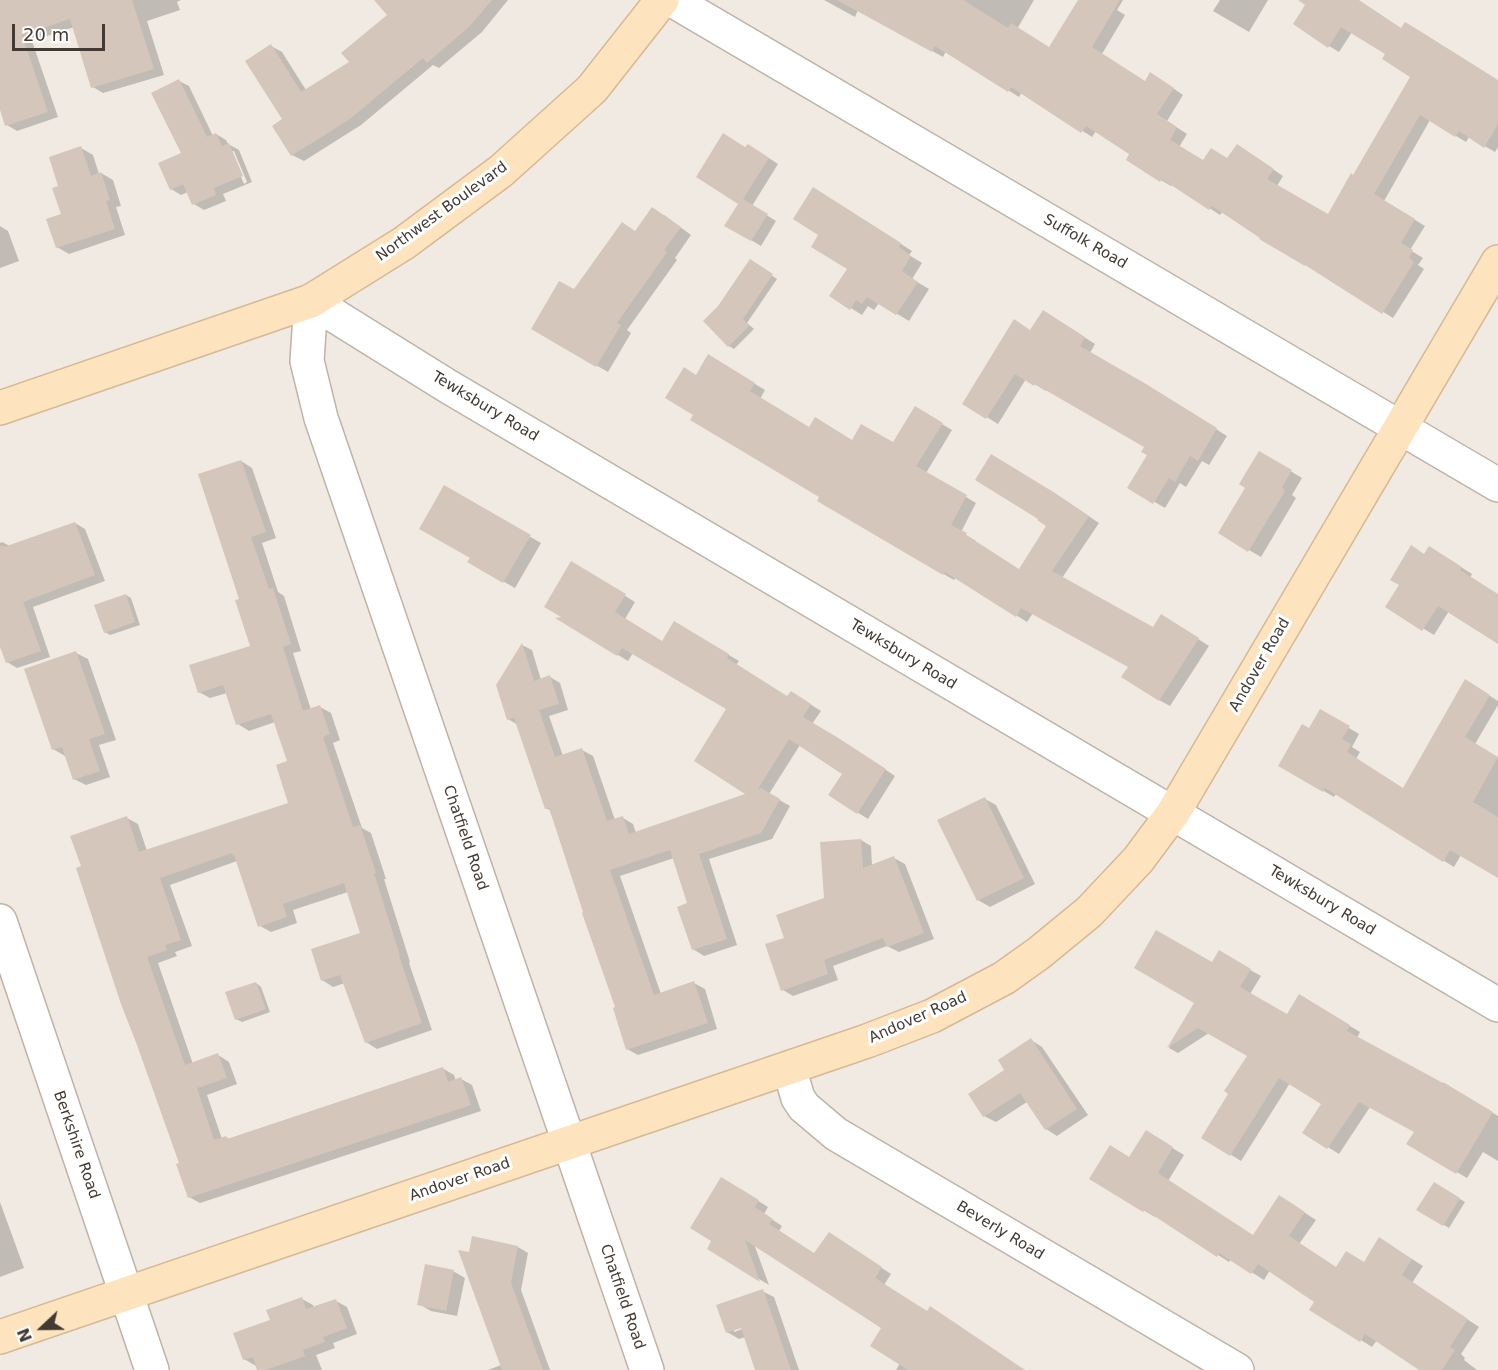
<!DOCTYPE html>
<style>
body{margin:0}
#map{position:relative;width:1498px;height:1370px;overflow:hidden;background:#f1eae2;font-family:"DejaVu Sans",sans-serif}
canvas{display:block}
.north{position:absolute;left:12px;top:1298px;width:60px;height:60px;-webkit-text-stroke:4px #fff;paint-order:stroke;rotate:248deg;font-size:16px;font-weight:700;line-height:24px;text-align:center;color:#423a33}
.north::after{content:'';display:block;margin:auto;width:21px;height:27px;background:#423a33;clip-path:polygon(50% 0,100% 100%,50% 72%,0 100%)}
.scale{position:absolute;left:12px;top:24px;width:93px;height:27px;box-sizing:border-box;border:3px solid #423a33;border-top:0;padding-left:8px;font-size:18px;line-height:21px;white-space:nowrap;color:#423a33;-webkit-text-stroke:4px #fff;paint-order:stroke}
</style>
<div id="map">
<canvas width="1498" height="1370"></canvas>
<div class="north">N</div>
<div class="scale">20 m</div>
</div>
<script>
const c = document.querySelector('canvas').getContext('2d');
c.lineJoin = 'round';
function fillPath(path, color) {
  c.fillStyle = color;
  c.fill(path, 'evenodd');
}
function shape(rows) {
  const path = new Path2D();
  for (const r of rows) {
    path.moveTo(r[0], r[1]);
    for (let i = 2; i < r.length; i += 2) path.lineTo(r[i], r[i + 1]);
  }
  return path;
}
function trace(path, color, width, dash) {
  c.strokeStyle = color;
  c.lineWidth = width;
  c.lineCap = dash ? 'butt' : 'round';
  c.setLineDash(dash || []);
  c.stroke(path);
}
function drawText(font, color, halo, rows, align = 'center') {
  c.font = font + ' "DejaVu Sans",sans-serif';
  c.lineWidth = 6;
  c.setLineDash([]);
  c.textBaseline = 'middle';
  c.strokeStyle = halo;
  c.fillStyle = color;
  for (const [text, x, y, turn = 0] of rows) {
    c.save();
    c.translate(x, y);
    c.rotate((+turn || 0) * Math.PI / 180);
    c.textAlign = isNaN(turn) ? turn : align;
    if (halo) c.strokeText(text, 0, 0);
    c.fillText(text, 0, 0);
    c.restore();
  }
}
const shadow = shape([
 [0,0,181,0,177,2,180,10,147,21,164,75,103,93,93,87,74,27,32,41,58,117,17,131,7,125,0,105],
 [396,0,508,0,482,32,439,68,433,65,361,125,304,161,292,155,284,120,271,46,282,52,306,90,351,63,389,15],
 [824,0,1034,0,1017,29,1050,48,1079,0,1123,0,1117,10,1125,15,1102,54,1145,82,1161,80,1183,95,1167,121,1187,134,1179,147,1204,162,1228,160,1247,152,1283,176,1277,186,1329,216,1354,177,1412,76,1387,54,1352,32,1339,52,1329,46,1310,0,1357,0,1402,30,1498,81,1498,147,1495,152,1469,137,1466,142,1430,120,1384,201,1425,226,1410,250,1423,258,1418,265,1424,269,1393,318,1223,211,1220,215,1173,184,1171,186,1161,180,1128,159,1131,154,1096,131,1092,137,1022,92,1019,97,946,51,943,57,858,10,855,17],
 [1220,0,1268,0,1249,32,1213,11],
 [179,81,189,86,213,136,216,134,226,140,228,144,239,150,252,182,223,194,226,201,204,210,194,204,188,192,181,195,171,189,183,154],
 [230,151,234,151,247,182,244,184],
 [81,148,93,155,99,174,101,173,113,180,121,206,116,207,125,235,69,254,57,247,63,215,60,187],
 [746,149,758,151,778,164,752,206,776,221,761,246,726,225,740,203],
 [824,195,912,251,909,255,922,263,912,279,929,289,909,321,879,303,874,310,868,306,862,315,851,308,849,269,820,235],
 [664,215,691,235,675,258,677,260,627,330,631,333,608,372,533,329,575,291,636,232],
 [0,226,8,231,19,261,0,268],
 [755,264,777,279,747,323,754,329,734,349,729,346,719,307],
 [1054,318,1095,344,1090,353,1157,392,1227,436,1209,465,1202,461,1186,487,1180,483,1165,508,1129,487,1149,455,1146,446,1047,389,1046,391,1026,379,998,424,964,403,1031,331],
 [708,356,765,390,760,399,810,429,853,442,893,444,915,408,952,430,926,473,976,503,961,532,976,541,976,542,1019,570,1066,501,1099,523,1062,578,1154,629,1172,622,1209,646,1170,706,1159,700,1130,666,1033,613,1027,622,956,577,954,580,900,549,821,496,701,380],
 [1260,453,1302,478,1292,495,1296,498,1261,557,1220,533,1247,488],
 [241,461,252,468,276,538,262,543,278,592,284,596,301,651,293,653,311,710,320,707,331,713,340,740,333,743,362,828,371,833,386,879,384,879,410,962,409,963,432,1030,377,1049,366,1042,345,983,333,987,322,980,362,934,348,892,293,910,297,923,271,932,260,926,237,861,170,885,192,946,175,952,177,956,158,963,193,1064,218,1055,229,1062,237,1084,207,1095,222,1139,226,1137,229,1139,442,1068,454,1075,456,1081,461,1079,472,1085,481,1111,200,1203,189,1197,181,1164,83,867,127,818,138,824,147,851,290,804,289,762,275,722,249,731,238,724,227,693,210,698,199,692,252,647,241,600],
 [444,487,541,543,515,588,469,562,472,557],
 [75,523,85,529,105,581,33,607,50,657,17,668,7,662,0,642,0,543,2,542,10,546],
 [1440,554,1472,574,1470,578,1498,595,1498,642,1449,611,1434,635,1388,607,1425,555],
 [572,563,635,602,625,619,663,642,685,629,739,661,736,665,788,698,802,699,821,711,812,724,851,747,895,776,868,819,830,795,844,774,800,745,769,794,790,806,772,839,709,859,737,945,704,956,693,949,689,904,674,858,620,876,661,994,694,983,705,989,717,1029,638,1055,627,1049,617,1008,551,811,546,808,518,725,508,719,522,645,532,650,541,680,550,677,560,683,568,710,549,716,563,756,582,750,593,756,615,820,623,818,633,824,636,833,748,794,728,709,633,653,628,661,559,619,564,617],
 [126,595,131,598,140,625,110,635,105,632],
 [76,653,88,659,116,740,99,745,110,777,86,785,74,779,65,756,53,749],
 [1466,681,1498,701,1498,705,1475,744,1498,758,1498,877,1461,855,1454,867,1336,794,1334,797,1280,765,1309,730,1320,711,1359,734,1352,747,1360,752,1356,759,1404,790],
 [985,799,996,805,1035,884,990,907,978,900],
 [861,840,871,846,872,866,894,858,905,864,934,939,899,952,887,946,833,966,838,980,793,996,783,990,786,939,826,899],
 [1220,953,1261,976,1250,994,1288,1016,1299,996,1360,1032,1357,1038,1444,1084,1498,1116,1498,1161,1483,1152,1467,1178,1408,1143,1416,1131,1370,1107,1339,1154,1304,1132,1323,1103,1290,1083,1241,1161,1203,1137,1230,1093,1249,1056,1209,1033,1178,1053,1169,1048,1196,1002,1213,964],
 [256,983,261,987,270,1012,242,1022,236,1019],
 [1031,1040,1042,1047,1088,1115,1057,1136,1046,1129,1027,1102,996,1122,984,1116,1006,1070],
 [1146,1132,1184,1155,1168,1181,1254,1237,1291,1204,1316,1220,1299,1244,1337,1268,1365,1264,1391,1246,1423,1266,1412,1283,1479,1327,1461,1354,1465,1358,1464,1360,1477,1370,1423,1370,1377,1340,1372,1347,1311,1309,1316,1301,1270,1270,1264,1280,1231,1259,1229,1262,1218,1255,1156,1215,1155,1217,1091,1179,1130,1159],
 [1434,1184,1465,1202,1449,1228,1418,1209],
 [732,1185,768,1207,764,1214,782,1226,779,1231,815,1255,839,1240,891,1274,884,1285,928,1313,1024,1370,896,1370,900,1363,883,1328,754,1244,769,1285,709,1249],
 [0,1202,24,1268,0,1277],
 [518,1247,528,1253,521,1290,550,1370,488,1370,501,1365,470,1254],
 [453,1271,465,1278,457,1316,431,1311,419,1304],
 [762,1291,774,1297,799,1370,757,1370,745,1337,739,1339,727,1332],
 [748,1327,734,1332,734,1329],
 [302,1299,313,1305,314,1308,336,1301,347,1307,357,1334,333,1343,335,1348,316,1355,322,1370,257,1370,256,1366,244,1359,272,1321]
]);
const building = shape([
 [0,0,132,0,154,69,91,88,70,19,22,35,48,112,5,126,0,110],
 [374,0,492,0,470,26,427,63,423,58,350,119,291,156,272,126,282,119,245,61,271,44,301,92,349,62,341,53,387,15],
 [837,0,963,0,1008,28,1011,23,1049,47,1078,0,1120,0,1092,47,1145,81,1150,72,1174,88,1157,114,1177,127,1170,140,1203,160,1211,148,1227,158,1237,144,1274,169,1267,179,1328,214,1351,173,1353,175,1410,77,1382,59,1385,54,1341,27,1328,48,1293,24,1305,5,1298,0,1359,0,1401,28,1405,22,1423,33,1498,80,1498,124,1484,148,1459,131,1455,137,1420,115,1374,194,1415,219,1401,243,1413,250,1409,258,1414,262,1382,314,1305,265,1305,266,1259,239,1260,238,1212,206,1209,210,1162,179,1160,182,1126,160,1129,154,1086,126,1081,133,1011,87,1008,92,935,46,932,52],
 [179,79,207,137,216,133,222,146,229,143,243,176,214,188,216,195,192,205,183,184,170,190,158,163,181,153,151,93],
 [723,133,745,147,748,144,769,158,743,199,768,214,751,241,724,226,738,204,696,177],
 [81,146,91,176,101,172,110,200,106,201,115,229,56,248,46,219,61,214,52,188,58,186,49,157],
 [813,187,901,243,899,247,911,256,902,271,918,282,896,315,867,297,862,304,856,300,850,310,829,296,847,269,811,247,818,235,793,219],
 [652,207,681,227,664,250,667,252,617,323,621,325,596,367,531,329,559,281,574,289,622,222,635,231],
 [750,259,773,274,743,319,749,326,728,347,703,321,718,306],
 [1043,310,1085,337,1080,346,1146,384,1217,428,1198,461,1190,456,1175,482,1169,478,1153,504,1127,488,1147,455,1141,452,1144,447,1035,384,1034,386,1015,374,986,419,962,404,1014,319,1030,330],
 [708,354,755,383,750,391,809,427,815,417,852,440,861,424,893,442,915,406,943,423,916,466,967,495,951,525,967,533,966,535,1019,569,1046,526,1037,520,1038,519,975,480,991,454,1055,493,1089,516,1052,571,1153,627,1161,614,1199,638,1159,701,1121,677,1128,667,1021,608,1016,617,945,572,943,575,817,501,819,497,690,420,693,415,665,398,684,367,696,375],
 [1259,451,1292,470,1282,487,1285,491,1248,552,1218,533,1245,488,1239,484],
 [241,460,266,532,251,537,269,589,273,588,291,644,283,647,303,711,320,705,330,734,323,737,353,827,360,825,376,873,374,873,400,956,399,956,422,1023,365,1043,340,975,321,981,311,949,360,933,344,883,283,904,287,917,258,927,234,855,233,856,232,853,160,878,181,940,165,945,167,950,147,957,185,1065,218,1053,227,1078,197,1088,214,1140,226,1136,227,1139,443,1067,448,1082,461,1077,471,1105,188,1198,176,1164,179,1163,137,1045,121,1004,76,868,81,866,70,836,127,816,139,852,288,803,276,765,287,761,271,714,236,725,223,685,198,693,189,665,250,646,235,600,239,599,198,474],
 [444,485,531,535,503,583,467,562,470,558,419,529],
 [75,522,95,575,23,602,41,651,6,663,0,647,0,546,4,546,4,547],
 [1411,545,1424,554,1429,546,1462,567,1460,570,1498,594,1498,644,1438,606,1422,631,1385,607,1399,585,1390,580],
 [571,561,626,594,615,612,662,641,674,621,729,654,727,658,787,696,791,691,811,704,803,717,840,739,886,769,857,814,828,795,842,774,789,739,758,789,761,788,780,799,761,833,699,854,727,939,692,950,677,907,687,903,670,850,610,870,654,995,694,981,708,1023,626,1050,613,1008,615,1007,582,913,583,912,549,808,545,809,514,718,507,720,496,685,522,643,534,681,550,675,559,704,539,710,555,757,582,748,607,821,623,816,629,834,745,794,694,761,726,709,622,648,617,656,555,618,561,617,544,607],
 [126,594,135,622,104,633,94,605],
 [76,651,105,734,89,739,100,771,73,780,62,747,52,750,24,669],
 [1465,679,1490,695,1465,737,1498,757,1473,802,1498,817,1498,878,1450,850,1443,862,1325,788,1323,792,1278,766,1302,724,1309,728,1320,709,1350,726,1342,739,1351,744,1347,752,1403,788],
 [985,797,1024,878,977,901,937,820],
 [861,839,863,868,894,856,924,933,887,947,883,938,824,960,828,974,781,991,765,944,784,938,776,915,824,898,820,842],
 [1156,930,1212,962,1219,950,1251,969,1240,987,1287,1014,1299,994,1350,1025,1347,1031,1443,1083,1443,1082,1493,1112,1456,1174,1406,1144,1414,1132,1359,1102,1327,1149,1302,1133,1321,1104,1279,1078,1230,1156,1201,1138,1228,1094,1224,1091,1247,1056,1198,1028,1167,1048,1194,1003,1134,968],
 [256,982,266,1009,235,1020,225,992],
 [1031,1038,1077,1109,1045,1130,1020,1093,983,1117,968,1094,1004,1070,998,1060],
 [1146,1130,1173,1147,1158,1173,1253,1235,1279,1195,1305,1212,1289,1236,1336,1267,1346,1251,1364,1262,1379,1237,1412,1259,1402,1275,1468,1319,1450,1347,1455,1350,1442,1370,1419,1370,1365,1334,1360,1342,1309,1310,1314,1302,1258,1264,1251,1274,1219,1253,1217,1257,1145,1210,1143,1212,1089,1179,1110,1145,1129,1157],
 [721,1177,759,1200,755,1207,773,1219,769,1224,814,1253,829,1232,882,1267,875,1278,927,1311,930,1306,1025,1370,908,1370,870,1346,881,1328,745,1240,760,1282,707,1249,711,1241,690,1228],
 [1434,1182,1460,1198,1443,1226,1416,1210],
 [472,1236,518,1246,511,1283,543,1370,502,1370,458,1250,469,1252],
 [425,1264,454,1270,446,1311,417,1305],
 [763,1289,791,1370,755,1370,741,1328,726,1333,716,1305],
 [302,1297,306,1309,336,1299,347,1328,323,1337,325,1342,303,1350,305,1356,266,1370,257,1370,253,1357,243,1360,233,1333,270,1320,266,1310]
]);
const street = shape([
 [672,0,1498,485],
 [0,921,152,1370],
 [789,1068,798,1098,804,1107,836,1134,1237,1370],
 [647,1370,321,418,307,361,311,301,449,387,1498,1005]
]);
const secondary = shape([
 [0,408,311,301,404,243,501,171,592,89,662,0],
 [0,1337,867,1041,932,1016,1004,978,1039,953,1089,912,1138,860,1173,813,1498,262]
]);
const streetNames = [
 ["Northwest Boulevard",442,212,-36],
 ["Suffolk Road",1085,242,30],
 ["Tewksbury Road",485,407,31],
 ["Tewksbury Road",903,655,31],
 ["Andover Road",1260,665,-60],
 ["Chatfield Road",465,838,71],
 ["Tewksbury Road",1322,901,31],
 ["Andover Road",918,1018,-24],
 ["Berkshire Road",76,1145,71],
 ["Andover Road",460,1180,-19],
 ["Beverly Road",1000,1231,31],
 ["Chatfield Road",622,1297,71]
];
fillPath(shadow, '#0003');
fillPath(building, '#d5c6bb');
trace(street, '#bfb3a8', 36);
trace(secondary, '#d4b994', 36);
trace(street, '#fff', 33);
trace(secondary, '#fde4bf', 33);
drawText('15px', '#423a33', '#fff', streetNames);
</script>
